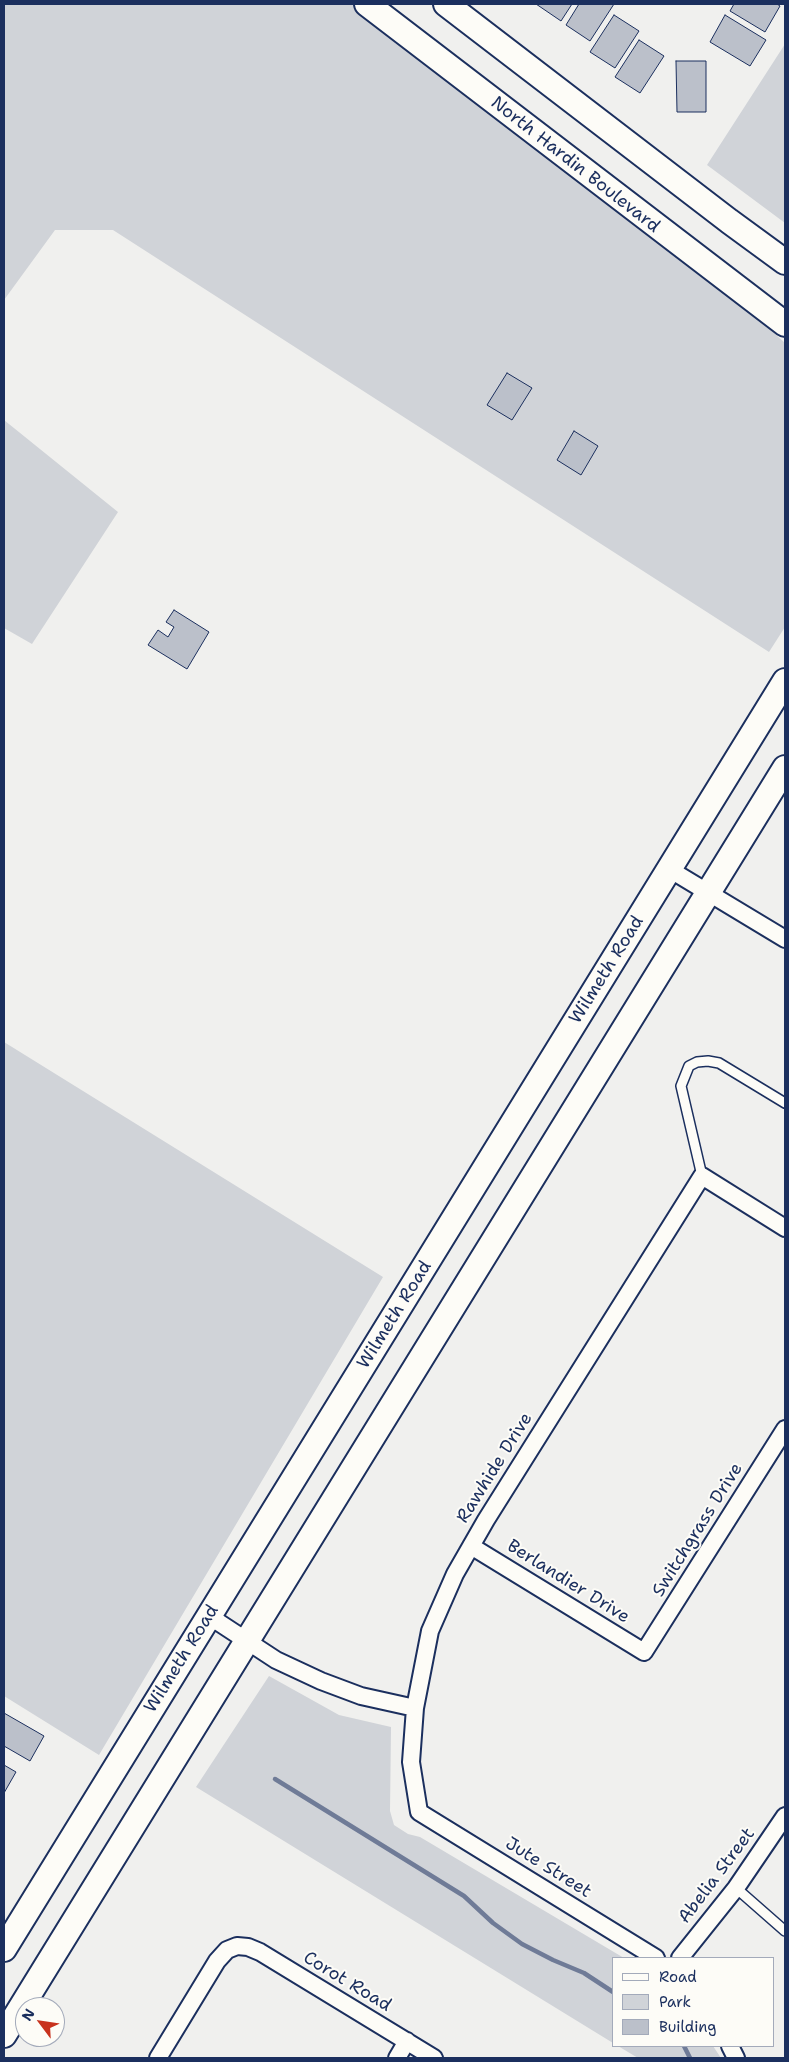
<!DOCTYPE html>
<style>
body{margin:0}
#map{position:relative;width:789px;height:2062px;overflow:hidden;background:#f0f0ee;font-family:"Shantell Sans",sans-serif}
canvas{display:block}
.frame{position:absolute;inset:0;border:5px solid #1b2f5e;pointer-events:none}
.legend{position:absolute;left:612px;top:1957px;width:162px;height:90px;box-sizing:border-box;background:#fdfcf7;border:1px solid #a3aaba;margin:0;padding:6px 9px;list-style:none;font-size:15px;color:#1b2f5e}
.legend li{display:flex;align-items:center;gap:10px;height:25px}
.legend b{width:25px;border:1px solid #a3aaba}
.north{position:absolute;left:15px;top:1997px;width:50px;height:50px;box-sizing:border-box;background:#fdfcf7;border:1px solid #a3aaba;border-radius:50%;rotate:301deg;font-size:14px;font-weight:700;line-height:20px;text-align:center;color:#1b2f5e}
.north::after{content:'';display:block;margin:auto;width:18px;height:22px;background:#c8321e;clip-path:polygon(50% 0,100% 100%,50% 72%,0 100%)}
</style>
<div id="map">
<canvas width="789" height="2062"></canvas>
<div class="frame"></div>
<ul class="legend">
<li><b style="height:6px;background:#fdfcf7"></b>Road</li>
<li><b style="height:14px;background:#d0d3d8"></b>Park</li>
<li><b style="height:14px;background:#bbc0ca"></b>Building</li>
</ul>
<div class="north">N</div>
</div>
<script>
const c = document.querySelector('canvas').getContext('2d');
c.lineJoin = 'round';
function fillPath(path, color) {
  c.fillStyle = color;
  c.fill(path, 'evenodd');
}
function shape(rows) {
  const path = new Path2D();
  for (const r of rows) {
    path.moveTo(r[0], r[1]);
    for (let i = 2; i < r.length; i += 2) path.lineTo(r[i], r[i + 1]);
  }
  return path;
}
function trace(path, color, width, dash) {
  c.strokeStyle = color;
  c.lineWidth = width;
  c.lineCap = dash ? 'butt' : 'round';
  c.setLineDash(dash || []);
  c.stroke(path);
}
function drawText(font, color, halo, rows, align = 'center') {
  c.font = font + ' "Shantell Sans",sans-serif';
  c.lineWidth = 4;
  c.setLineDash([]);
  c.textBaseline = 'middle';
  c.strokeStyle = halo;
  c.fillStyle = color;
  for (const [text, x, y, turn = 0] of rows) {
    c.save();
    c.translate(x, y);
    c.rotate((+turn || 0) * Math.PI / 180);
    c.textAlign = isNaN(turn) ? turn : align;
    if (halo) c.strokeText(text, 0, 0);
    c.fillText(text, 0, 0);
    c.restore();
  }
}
const green = shape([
 [4,4,370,4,644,216,785,343,785,627,769,652,113,230,55,230,4,300],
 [785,44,785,223,707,165],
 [4,420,118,512,32,644,4,628],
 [4,1042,383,1277,99,1755,4,1696],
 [269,1676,339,1715,391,1727,390,1811,394,1825,408,1834,420,1837,624,1958,613,1958,613,2043,196,1787],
 [618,2046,713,2046,721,2058,638,2058]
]);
const stream = shape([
 [275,1779,464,1896,493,1923,522,1944,553,1960,584,1973,613,1992],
 [684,2046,690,2058]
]);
const building = shape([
 [536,4,572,4,561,21,536,4],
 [579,4,614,4,590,41,566,25,579,4],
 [734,4,777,4,780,6,765,32,730,11,734,4],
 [614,15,639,31,615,68,590,52,614,15],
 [725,15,766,40,750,66,710,42,725,15],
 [639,40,664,56,640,93,615,77,639,40],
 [676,61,706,61,706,112,677,112,676,61],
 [507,373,532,388,512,420,487,405,507,373],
 [574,431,598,446,581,475,557,460,574,431],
 [174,610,209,632,187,669,148,645,158,630,168,637,174,627,166,622,174,610],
 [4,1713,44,1736,30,1761,4,1746,4,1713],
 [4,1765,16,1772,4,1793,4,1765]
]);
const lane = shape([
 [702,1176,681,1086,689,1066,697,1062,708,1061,719,1063,785,1103],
 [736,1888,785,1931]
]);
const street = shape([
 [669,869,785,939],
 [471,1546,644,1652,785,1429],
 [209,1616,276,1660,321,1681,361,1696,415,1708],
 [656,1958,419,1812,411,1762,415,1708,430,1631,455,1574,486,1520,702,1176,785,1228],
 [680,1958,736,1888,785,1816],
 [730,2046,736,2058],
 [158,2058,217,1961,227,1950,237,1946,248,1947,260,1952,434,2058],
 [397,2058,407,2041]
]);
const secondary = shape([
 [367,4,785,324],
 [446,4,729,221,785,262],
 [4,1949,785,681],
 [4,2035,785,768]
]);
const streetNames = [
 ["North Hardin Boulevard",575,165,38],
 ["Wilmeth Road",607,970,-58],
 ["Wilmeth Road",395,1315,-58],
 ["Rawhide Drive",495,1468,-58],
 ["Switchgrass Drive",698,1530,-58],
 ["Berlandier Drive",568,1582,32],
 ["Wilmeth Road",182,1659,-58],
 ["Jute Street",548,1868,32],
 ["Abelia Street",717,1876,-53],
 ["Corot Road",347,1982,31]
];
fillPath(green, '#d0d3d8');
trace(stream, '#6f7b97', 4.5);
fillPath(building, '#bbc0ca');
trace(building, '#1b2f5e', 1);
trace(lane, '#1b2f5e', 12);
trace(street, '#1b2f5e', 20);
trace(secondary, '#1b2f5e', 28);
trace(lane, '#fdfcf7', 9);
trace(street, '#fdfcf7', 16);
trace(secondary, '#fdfcf7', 24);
drawText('18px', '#1b2f5e', '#fdfcf7', streetNames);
</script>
